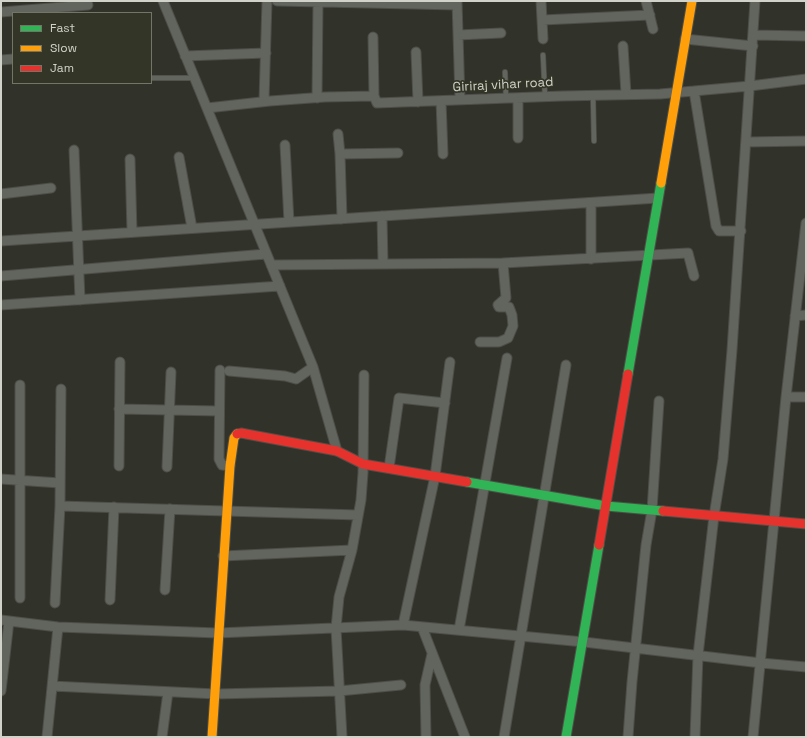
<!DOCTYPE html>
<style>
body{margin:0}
#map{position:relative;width:807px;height:738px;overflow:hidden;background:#31322a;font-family:"Space Grotesk",sans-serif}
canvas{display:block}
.frame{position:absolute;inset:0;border:2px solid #d1d3ca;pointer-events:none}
.legend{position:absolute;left:12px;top:12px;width:140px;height:72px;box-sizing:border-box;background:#333627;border:1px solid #727568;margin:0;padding:5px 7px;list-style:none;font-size:12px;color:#d1d3ca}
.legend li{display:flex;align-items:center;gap:8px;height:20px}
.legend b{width:20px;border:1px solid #727568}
</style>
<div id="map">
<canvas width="807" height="738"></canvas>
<div class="frame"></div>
<ul class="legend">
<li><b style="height:5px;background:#30b455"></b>Fast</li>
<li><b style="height:5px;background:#ff9f0a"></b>Slow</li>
<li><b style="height:5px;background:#e5322d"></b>Jam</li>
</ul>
</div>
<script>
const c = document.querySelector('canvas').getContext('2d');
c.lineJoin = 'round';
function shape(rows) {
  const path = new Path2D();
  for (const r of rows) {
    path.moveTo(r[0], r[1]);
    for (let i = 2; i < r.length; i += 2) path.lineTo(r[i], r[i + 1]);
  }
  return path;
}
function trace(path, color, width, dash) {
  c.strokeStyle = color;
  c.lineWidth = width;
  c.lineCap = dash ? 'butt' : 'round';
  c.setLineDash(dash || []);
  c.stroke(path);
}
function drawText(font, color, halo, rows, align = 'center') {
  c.font = font + ' "Space Grotesk",sans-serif';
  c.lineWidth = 3.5;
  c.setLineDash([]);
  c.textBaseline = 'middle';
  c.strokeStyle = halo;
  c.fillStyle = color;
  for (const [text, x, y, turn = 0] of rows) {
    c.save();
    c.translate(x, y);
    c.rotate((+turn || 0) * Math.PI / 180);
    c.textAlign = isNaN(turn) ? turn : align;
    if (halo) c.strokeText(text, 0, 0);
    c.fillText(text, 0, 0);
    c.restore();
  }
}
const lane = shape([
 [543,55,545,96],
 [505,72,506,98],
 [151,78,194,78],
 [593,95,594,141]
]);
const street = shape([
 [163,1,313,367],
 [277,1,457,5],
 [457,1,460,100],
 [541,1,543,39],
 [646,1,653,29],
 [1,12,88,5],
 [542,20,650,15],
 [458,35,501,33],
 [753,35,806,36],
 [373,37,374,96],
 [685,39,753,46],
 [623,46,626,94],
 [416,52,418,102],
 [185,56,266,53],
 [1,60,13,59],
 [694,91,716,226,719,231,741,231],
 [317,98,318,2],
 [264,101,267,1],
 [441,101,443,154],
 [207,108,270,101,325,97,374,96,377,103,562,96,660,94,750,86,806,79],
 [338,134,340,154],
 [518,138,518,98],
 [746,142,806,141],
 [285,145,289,222],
 [74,150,80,300],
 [179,157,192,228],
 [130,159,132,232],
 [1,194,51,188],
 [382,216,383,264],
 [342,219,340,154,398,153],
 [1,241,658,198],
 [591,259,591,203],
 [271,265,503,263,688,253,694,276],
 [1,276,266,254],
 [1,305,280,286],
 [795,316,806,315],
 [480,342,499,342,508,338,513,326,512,315,509,307,499,307,498,305,506,298,503,263],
 [220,370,219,459,222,465,230,466],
 [229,371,285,376,296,379,313,367,337,451],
 [786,397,806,397],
 [119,409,219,411],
 [119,466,120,362],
 [167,467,171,372],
 [389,468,399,398,445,403],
 [1,479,60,483],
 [60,506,358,515],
 [223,556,352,550],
 [165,590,170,509],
 [20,598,20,385],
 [110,600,114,507],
 [55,603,60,506,61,389],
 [1,620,58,627,218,633,403,625,584,642,761,663,806,667],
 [403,625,435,476,450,362],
 [422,627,465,737],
 [459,630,507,358],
 [52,686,216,694,339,691,401,685],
 [1,691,9,621],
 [47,737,58,627],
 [162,737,168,692],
 [342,737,336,628,339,597,352,550,361,500,363,473,364,375],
 [426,737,425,685,432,654],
 [504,737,566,365],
 [628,737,632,682,646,545,652,510,659,401],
 [695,737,698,655,714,516,723,459,732,350,755,1],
 [753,737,786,397,806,223]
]);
const fast = shape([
 [628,374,661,183],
 [467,482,606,506,663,511],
 [566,737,599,545]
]);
const slow = shape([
 [661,183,692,1],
 [212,737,230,466,234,438,237,434]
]);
const jam = shape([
 [237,434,241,433,337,451,363,464,467,482],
 [663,511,806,524],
 [599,545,628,374]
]);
const streetNames = [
 ["Giriraj vihar road",503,85,-3]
];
trace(lane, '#4d4e47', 6);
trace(street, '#4d4e47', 11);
trace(fast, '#4d4e47', 11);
trace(slow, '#4d4e47', 11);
trace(jam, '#4d4e47', 11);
trace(lane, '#62645e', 4.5);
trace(street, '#62645e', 9);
trace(fast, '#30b455', 9);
trace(slow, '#ff9f0a', 9);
trace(jam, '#e5322d', 9);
drawText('13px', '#d1d3ca', '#333627', streetNames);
</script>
